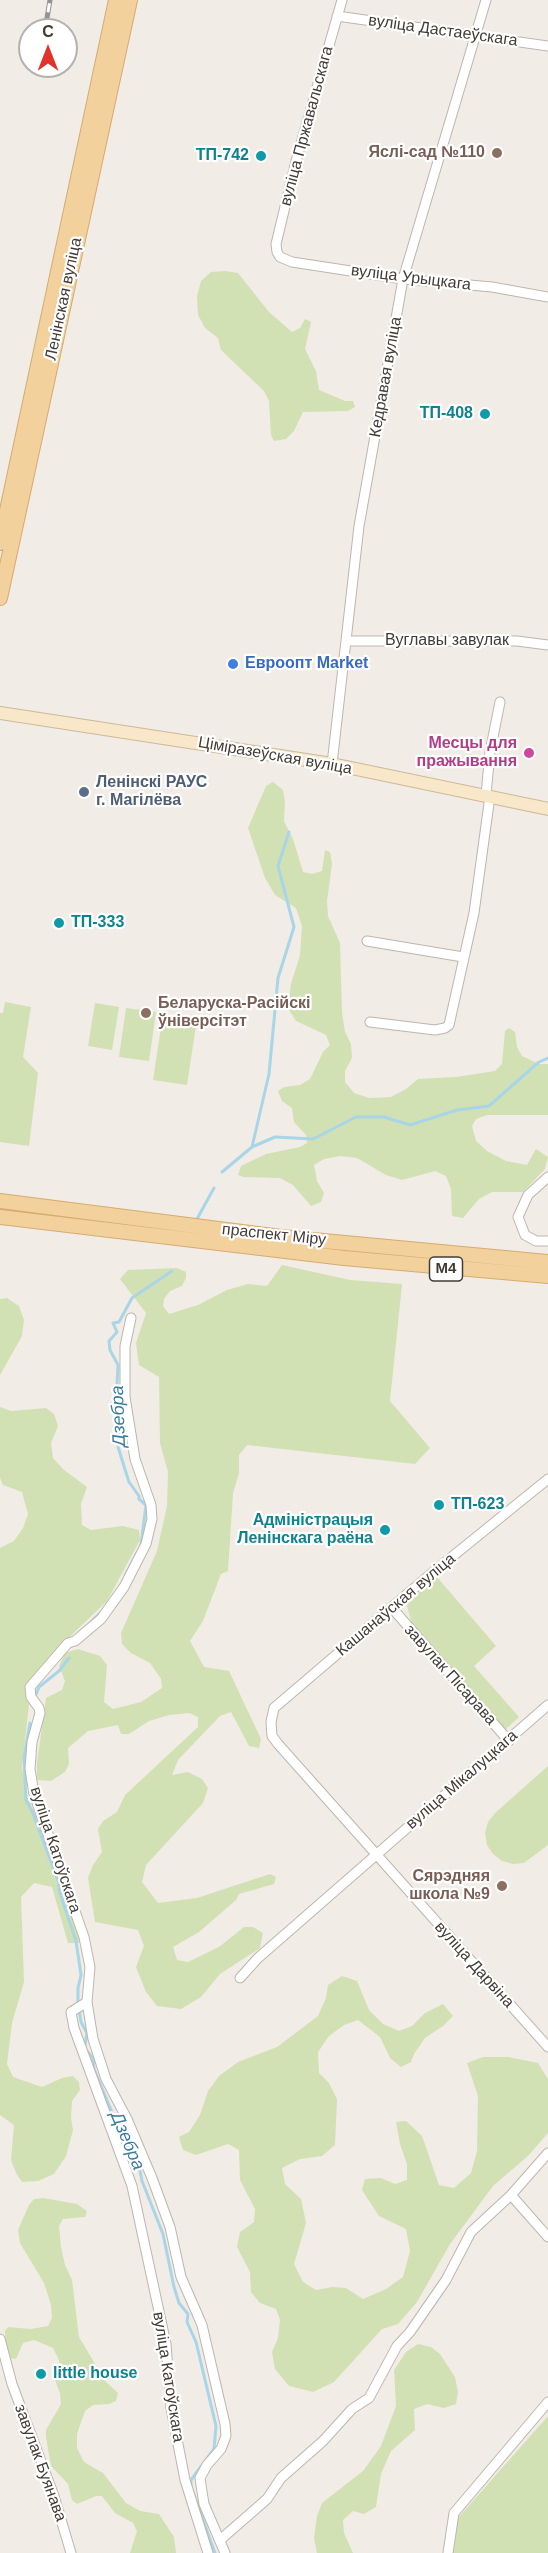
<!DOCTYPE html>
<meta charset="utf-8">
<style>
body{margin:0}
#map{position:relative;width:548px;height:2553px;overflow:hidden;background:#f1ece6;font-family:Arial,sans-serif}
canvas{display:block}
.north{position:absolute;left:18px;top:18px;width:60px;height:60px;box-sizing:border-box;background:#fff;border:2px solid #b4b1af;border-radius:50%;rotate:0deg;font-size:16px;font-weight:700;line-height:24px;text-align:center;color:#433c36}
.north::after{content:'';display:block;margin:auto;width:21px;height:27px;background:#e3322b;clip-path:polygon(50% 0,100% 100%,50% 72%,0 100%)}
</style>
<div id="map">
<canvas width="548" height="2553"></canvas>
<div class="north">С</div>
</div>
<script>
const c = document.querySelector('canvas').getContext('2d');
c.lineJoin = 'round';
function fillPath(path, color) {
  c.fillStyle = color;
  c.fill(path, 'evenodd');
}
function shape(rows) {
  const path = new Path2D();
  for (const r of rows) {
    path.moveTo(r[0], r[1]);
    for (let i = 2; i < r.length; i += 2) path.lineTo(r[i], r[i + 1]);
  }
  return path;
}
function trace(path, color, width, dash) {
  c.strokeStyle = color;
  c.lineWidth = width;
  c.lineCap = dash ? 'butt' : 'round';
  c.setLineDash(dash || []);
  c.stroke(path);
}
function drawText(font, color, halo, rows, align = 'center') {
  c.font = font + ' Arial,sans-serif';
  c.lineWidth = 4.5;
  c.setLineDash([]);
  c.textBaseline = 'middle';
  c.strokeStyle = halo;
  c.fillStyle = color;
  for (const [text, x, y, turn = 0] of rows) {
    c.save();
    c.translate(x, y);
    c.rotate((+turn || 0) * Math.PI / 180);
    c.textAlign = isNaN(turn) ? turn : align;
    if (halo) c.strokeText(text, 0, 0);
    c.fillText(text, 0, 0);
    c.restore();
  }
}
const green = shape([
 [225,271,238,273,269,312,292,332,300,328,305,319,311,322,305,349,316,371,319,390,345,401,353,401,355,407,348,411,303,412,294,431,286,439,274,441,271,435,269,401,264,391,221,350,218,338,205,328,198,315,197,296,201,281,211,272],
 [273,782,283,790,285,802,284,821,293,839,303,872,312,874,322,871,325,850,330,852,332,864,327,901,328,916,340,943,342,1012,345,1032,351,1044,352,1058,345,1071,345,1082,354,1093,369,1098,391,1097,406,1089,418,1079,456,1077,495,1071,502,1064,505,1031,509,1028,515,1032,517,1047,522,1056,539,1064,548,1064,548,1115,487,1115,476,1119,472,1126,476,1141,487,1151,506,1161,527,1165,536,1149,548,1157,545,1169,523,1192,492,1192,479,1199,463,1218,452,1216,451,1189,446,1176,435,1171,402,1180,386,1175,357,1158,340,1156,324,1159,314,1165,317,1181,324,1193,321,1202,311,1206,293,1185,280,1178,243,1177,238,1175,241,1166,266,1154,300,1147,307,1143,306,1135,294,1122,292,1108,282,1101,278,1091,284,1087,300,1085,310,1079,323,1052,330,1045,326,1035,296,1021,288,1008,291,984,300,955,302,926,296,908,275,895,265,878,248,828,266,786],
 [5,1002,31,1007,23,1057,38,1073,29,1146,0,1142,0,1013,3,1013],
 [95,1003,119,1007,112,1050,88,1046],
 [126,1008,156,1012,149,1061,119,1057],
 [163,1014,197,1019,187,1085,153,1080],
 [282,1265,350,1280,402,1284,390,1401,430,1448,415,1464,247,1445,239,1455,239,1473,233,1493,228,1571,221,1574,203,1621,190,1641,204,1667,229,1671,261,1739,259,1748,249,1746,231,1712,220,1716,178,1760,172,1775,188,1772,202,1779,208,1788,203,1803,146,1865,142,1882,158,1903,197,1898,270,1874,276,1877,274,1884,239,1894,236,1900,199,1932,173,1947,177,1960,188,1962,219,1947,244,1927,253,1927,263,1933,260,1948,220,1974,201,1997,181,2009,157,2006,146,1992,136,1967,144,1946,138,1930,95,1922,88,1878,93,1865,102,1852,98,1829,103,1821,117,1812,125,1795,198,1727,198,1717,189,1713,169,1715,149,1721,129,1734,121,1734,118,1725,88,1731,68,1748,69,1764,65,1772,51,1781,37,1780,37,1763,46,1698,62,1690,65,1681,59,1666,65,1653,78,1649,100,1656,107,1665,104,1702,113,1709,141,1702,162,1688,161,1679,150,1663,131,1653,122,1644,121,1633,157,1551,167,1506,168,1472,160,1443,159,1377,139,1365,136,1343,146,1313,120,1279,128,1270,177,1268,186,1272,186,1278,182,1286,170,1291,164,1299,163,1306,169,1314,198,1305,227,1290,248,1284,267,1286],
 [7,1298,19,1306,24,1320,22,1336,0,1375,0,1299],
 [0,1407,11,1411,46,1408,54,1414,58,1426,51,1443,53,1458,64,1470,87,1487,81,1504,82,1525,91,1530,123,1526,139,1530,140,1540,107,1601,59,1647,30,1679,28,1691,29,1704,22,1767,27,1796,50,1845,79,1935,79,1943,68,1943,52,1887,34,1883,21,1897,24,1982,12,2023,7,2064,13,2077,42,2087,62,2078,73,2076,79,2082,80,2090,72,2101,71,2118,73,2130,66,2156,54,2174,38,2181,22,2182,16,2173,11,2160,14,2125,0,2115,0,1548,14,1541,23,1528,28,1514,22,1492,3,1485,0,1478],
 [437,1577,496,1646,474,1666,519,1717,504,1731,413,1627,406,1603],
 [548,1766,548,1845,524,1863,513,1864,502,1861,493,1854,487,1845,485,1833,488,1822,495,1813],
 [342,1976,357,1981,369,2010,383,2024,399,2031,412,2026,425,2013,443,2004,453,2016,443,2026,425,2038,414,2054,411,2062,401,2067,390,2058,380,2037,358,2020,344,2025,329,2036,318,2052,319,2073,329,2083,337,2099,335,2145,322,2156,300,2159,282,2168,285,2184,301,2199,306,2223,294,2264,303,2282,316,2290,332,2287,346,2288,363,2299,386,2289,403,2277,410,2251,406,2229,379,2216,362,2190,365,2179,381,2178,395,2184,407,2180,407,2164,400,2144,396,2122,406,2121,422,2136,439,2185,454,2188,471,2173,477,2151,478,2096,467,2063,483,2057,508,2057,538,2063,548,2079,548,2133,528,2156,493,2186,450,2244,417,2302,398,2324,382,2329,334,2382,313,2392,289,2386,275,2369,272,2352,278,2338,280,2320,276,2309,260,2303,251,2292,250,2272,237,2247,240,2232,254,2222,255,2209,240,2180,239,2150,228,2144,196,2155,183,2150,179,2137,189,2132,200,2115,208,2091,219,2076,238,2062,277,2047,318,2016,326,1998,328,1985],
 [43,2198,77,2204,87,2211,85,2217,63,2219,59,2226,61,2247,65,2265,72,2280,79,2337,106,2382,118,2393,116,2401,109,2404,93,2405,85,2411,77,2434,77,2448,84,2462,103,2473,126,2503,140,2511,159,2514,174,2537,176,2553,130,2553,137,2531,133,2523,115,2513,102,2496,96,2496,77,2504,72,2500,68,2484,51,2466,46,2437,46,2430,61,2404,60,2393,53,2375,61,2367,58,2358,53,2348,34,2340,23,2343,16,2359,9,2358,5,2339,5,2331,8,2327,31,2329,48,2326,52,2318,51,2305,44,2283,20,2243,18,2230,29,2205,34,2199],
 [418,2344,431,2347,440,2354,455,2377,458,2392,456,2404,444,2408,427,2404,414,2409,415,2430,391,2451,381,2474,376,2507,364,2514,353,2511,343,2520,344,2533,353,2553,317,2553,314,2538,317,2516,322,2503,363,2471,381,2446,396,2406,394,2370,406,2352],
 [548,2416,548,2553,451,2553,457,2519]
]);
const stream = shape([
 [252,1147,269,1074,278,978,294,927,278,866,289,832],
 [222,1172,252,1147,275,1137,313,1139,356,1117,384,1117,410,1125,457,1110,489,1106,539,1062,548,1058],
 [197,1219,214,1188],
 [141,1545,146,1505,139,1499,139,1496,129,1482,118,1447,120,1434,116,1405,118,1365,110,1350,109,1341,117,1332,113,1323,119,1322,132,1298,172,1271],
 [126,1574,137,1553],
 [91,1622,101,1612],
 [35,1697,39,1687,59,1671,69,1658],
 [30,1723,24,1757,26,1800,32,1811,59,1883,59,1890,76,1941,81,1975,78,1988,78,2003,81,2022,87,2033,85,2045],
 [87,2051,93,2058,94,2069,119,2129,140,2171,142,2181,163,2234,174,2287,179,2303,188,2314,187,2322,196,2342,216,2426,214,2449,191,2480,191,2486],
 [193,2492,215,2553]
]);
const street = shape([
 [342,0,296,161,276,244,277,252,280,257,292,262,403,279,492,287,548,297],
 [337,16,548,46],
 [346,641,517,641,548,645],
 [332,764,359,526,403,279,486,0],
 [486,795,490,752,500,702],
 [367,941,463,957],
 [370,1022,435,1030,445,1028,449,1025,474,913,490,796],
 [548,1177,528,1195,518,1217,525,1235,536,1241,548,1241],
 [131,1318,125,1346,125,1397,135,1459,151,1505,152,1519,146,1544,124,1587,101,1619,75,1641,68,1643,30,1687,31,1697,39,1708,40,1713,32,1742,30,1769,34,1794,84,1937,90,1967,87,2002,93,2039,106,2079,127,2119,152,2178,170,2227,181,2277,202,2325,225,2424,226,2436,221,2449,207,2465,200,2478,201,2485,204,2504,225,2553],
 [548,1479,432,1573,274,1708,271,1722,272,1736,278,1744,548,2047],
 [392,1608,509,1741],
 [240,1978,258,1958,548,1705],
 [87,2002,71,2012,74,2028,132,2186,166,2344,171,2408,185,2480,208,2553],
 [511,2195,548,2237],
 [0,2339,12,2384,54,2496,71,2553],
 [220,2540,267,2499,281,2478,323,2441,352,2409,369,2398,397,2346,410,2332,446,2280,471,2232,511,2195,548,2153],
 [448,2553,454,2513,548,2402]
]);
const secondary = shape([
 [0,713,332,764,548,809]
]);
const primary = shape([
 [0,543,116,0],
 [0,598,130,0],
 [0,1201,281,1237,548,1262],
 [0,1217,344,1258,548,1276]
]);
const rail = shape([
 [45,30,50,0]
]);
const markers = [
 [497,153,6,"#8d6e63"],
 [261,156,6,"#0f9aa8"],
 [485,414,6,"#0f9aa8"],
 [233,664,6,"#3f7fe0"],
 [529,753,6,"#d1479c"],
 [84,792,6,"#5c6f8a"],
 [59,923,6,"#0f9aa8"],
 [146,1013,6,"#8d6e63"],
 [439,1505,6,"#0f9aa8"],
 [385,1530,6,"#0f9aa8"],
 [502,1886,6,"#8d6e63"],
 [41,2374,6,"#0f9aa8"]
];
const shields = [
 [446,1269,33]
];
const shieldNames = [
 ["М4",446,1269]
];
const streetNames = [
 ["вуліца Дастаеўскага",443,31,8],
 ["вуліца Пржавальскага",307,126,-75],
 ["вуліца Урыцкага",411,278,7],
 ["Ленінская вуліца",64,299,-78],
 ["Кедравая вуліца",386,377,-80],
 ["Вуглавы завулак",447,641],
 ["Ціміразеўская вуліца",275,756,10],
 ["праспект Міру",274,1235,6],
 ["Кашанаўская вуліца",396,1605,-40],
 ["завулак Пісарава",450,1675,48],
 ["вуліца Мікалуцкага",462,1780,-41],
 ["вуліца Катоўскага",55,1850,72],
 ["вуліца Дарвіна",474,1965,48],
 ["вуліца Катоўскага",168,2377,81],
 ["завулак Буянава",40,2463,70]
];
const educationNames = [
 ["Яслі-сад №110",485,153],
 ["Беларуска-Расійскі",158,1004,"left"],
 ["ўніверсітэт",158,1022,"left"],
 ["Сярэдняя",490,1877],
 ["школа №9",490,1895]
];
const cultureNames = [
 ["ТП-742",249,156],
 ["ТП-408",473,414],
 ["ТП-333",71,923,"left"],
 ["ТП-623",451,1505,"left"],
 ["Адміністрацыя",373,1521],
 ["Ленінскага раёна",373,1539],
 ["little house",53,2374,"left"]
];
const shopNames = [
 ["Евроопт Market",245,664]
];
const hotelNames = [
 ["Месцы для",517,744],
 ["пражывання",517,762]
];
const serviceNames = [
 ["Ленінскі РАУС",96,783],
 ["г. Магілёва",96,801]
];
const waterNames = [
 ["Дзебра",119,1416,-92],
 ["Дзебра",127,2141,67]
];
fillPath(green, '#d2e1b3');
trace(stream, '#a8d5e8', 3);
trace(street, '#beb6ad', 11);
trace(secondary, '#ccb99a', 14);
trace(primary, '#d6ab6f', 16);
trace(street, '#fff', 9);
trace(secondary, '#f8e7c8', 12);
trace(primary, '#f3d19d', 14);
trace(rail, '#949494', 5);
trace(rail, '#fff', 3, [9]);
for (const [x, y, r, color] of markers) {
  const dot = new Path2D();
  dot.arc(x, y, r, 0, 2 * Math.PI);
  c.fillStyle = color;
  c.fill(dot);
  trace(dot, '#fff', 2);
}
for (const [x, y, w] of shields) {
  const box = new Path2D();
  box.roundRect(x - w / 2, y - 12, w, 24, 4.5);
  c.fillStyle = '#fff';
  c.fill(box);
  trace(box, '#433c36', 1.5);
}
drawText('bold 15px', '#433c36', null, shieldNames);
drawText('16px', '#433c36', '#fff', streetNames);
drawText('bold 16px', '#785e54', '#fff', educationNames, 'right');
drawText('bold 16px', '#0d838f', '#fff', cultureNames, 'right');
drawText('bold 16px', '#366cbe', '#fff', shopNames, 'left');
drawText('bold 16px', '#b23c85', '#fff', hotelNames, 'right');
drawText('bold 16px', '#4e5e75', '#fff', serviceNames, 'left');
drawText('italic 18px', '#397d9c', '#fff', waterNames);
</script>
